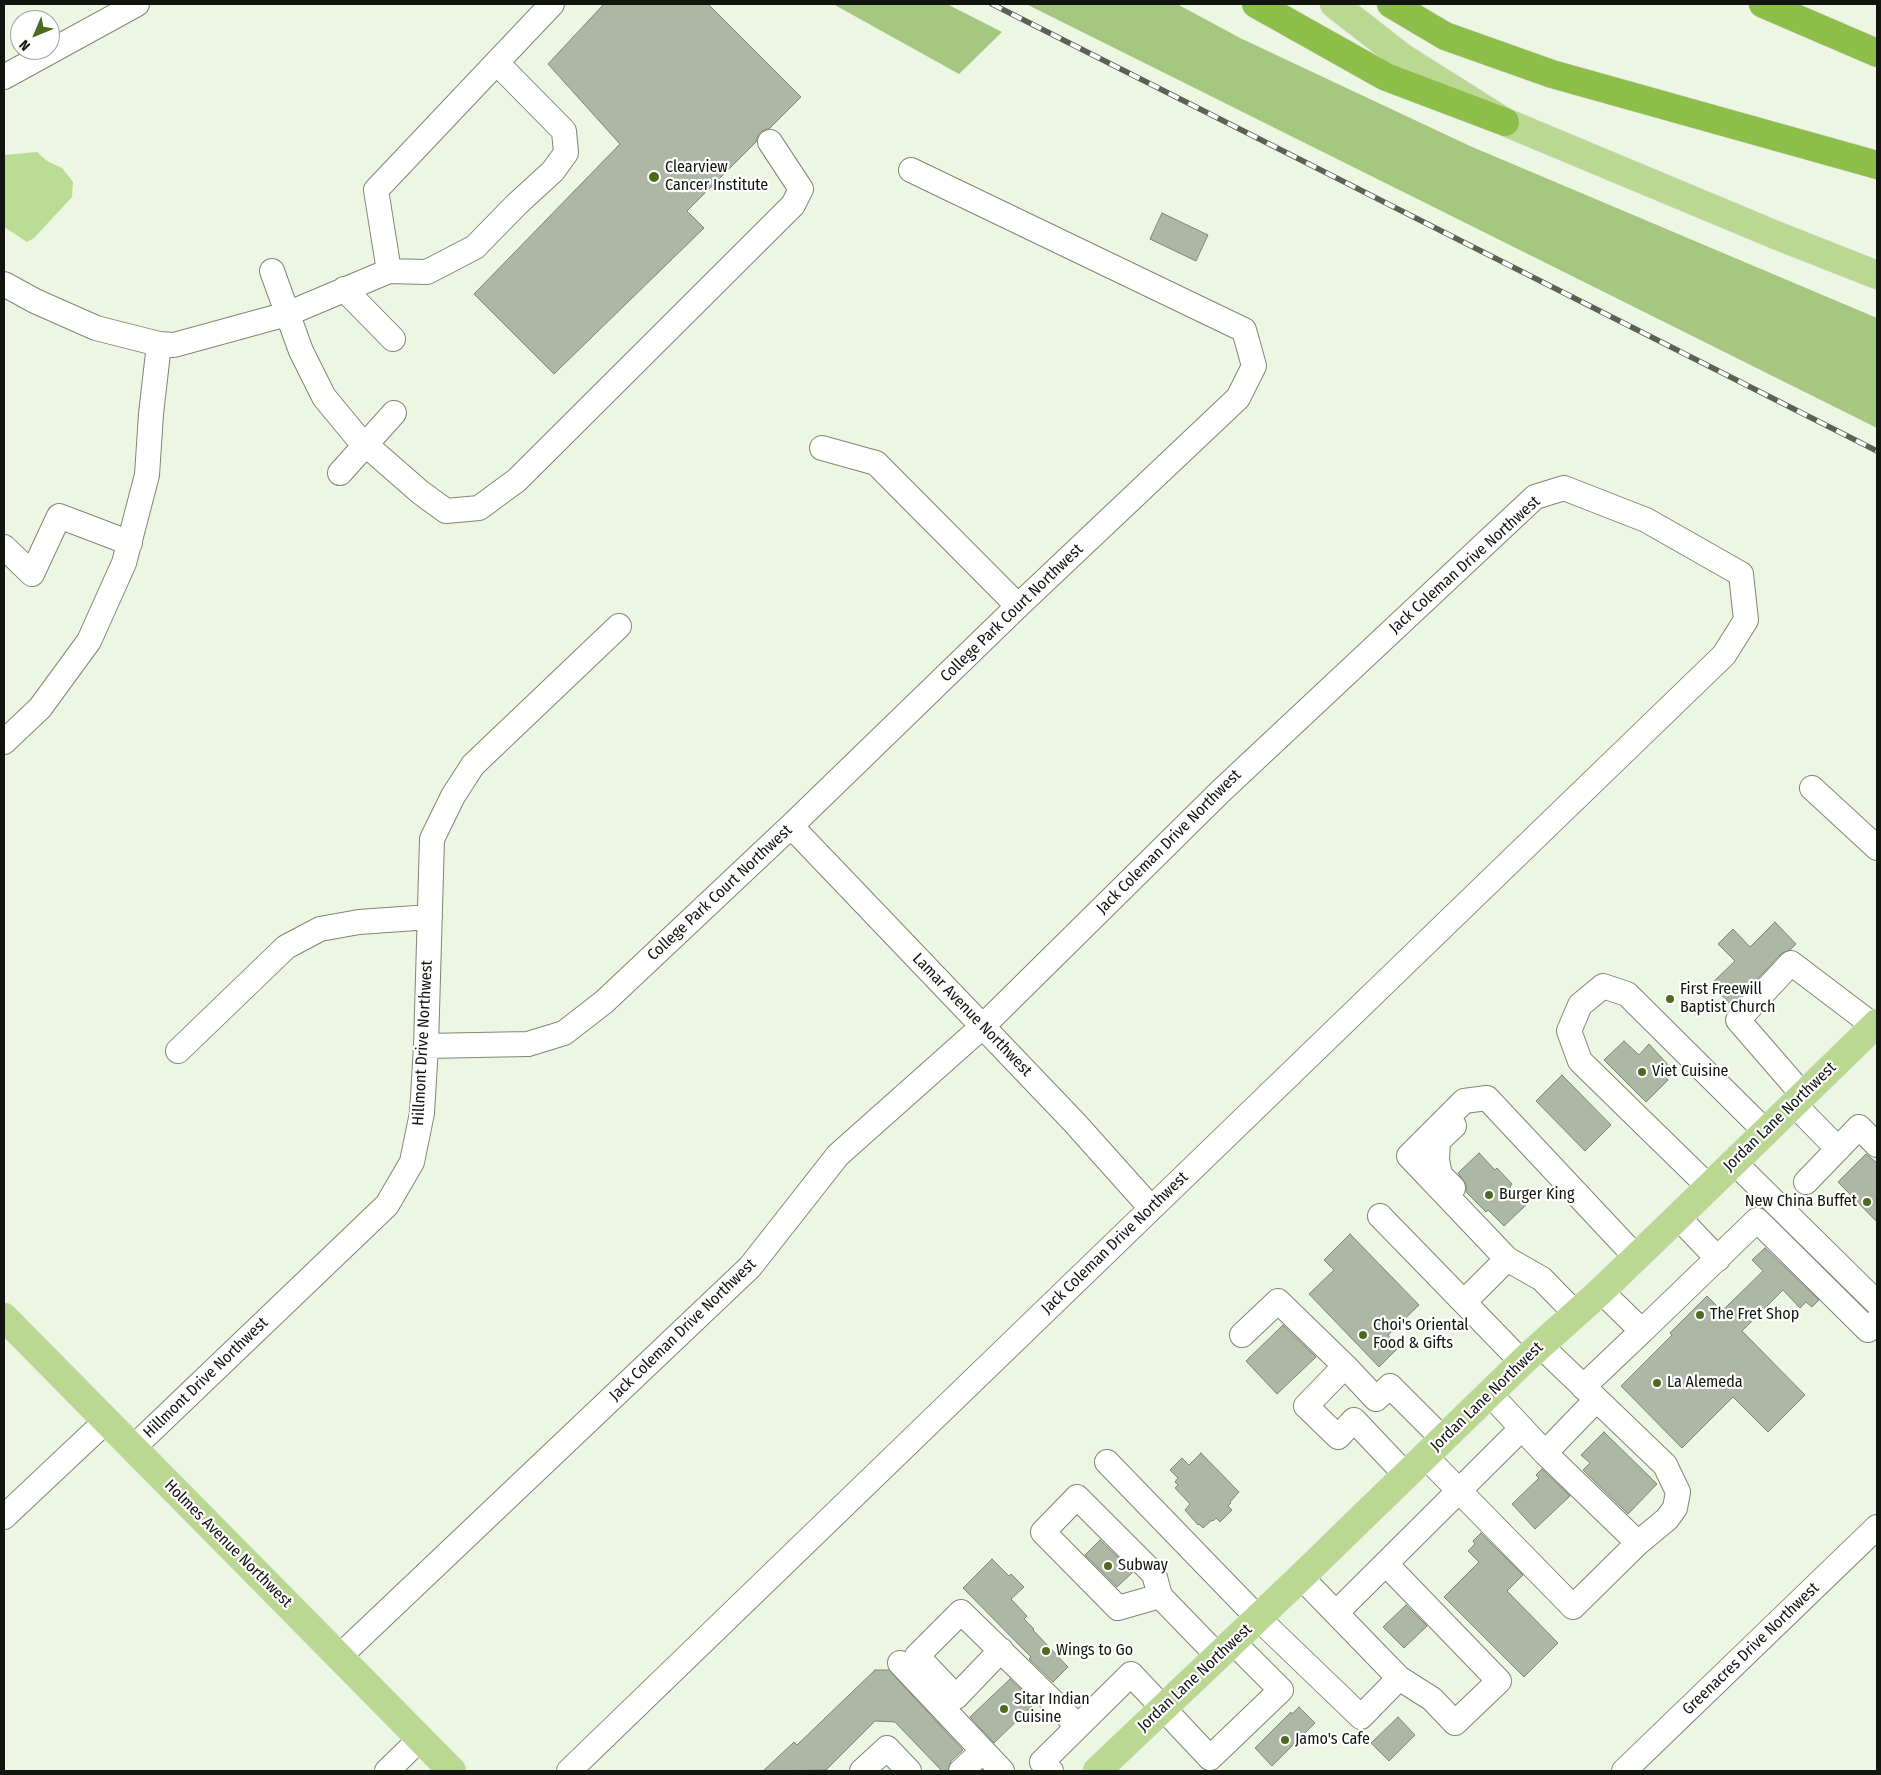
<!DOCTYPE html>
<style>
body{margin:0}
#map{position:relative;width:1881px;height:1775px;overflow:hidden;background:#ecf6e2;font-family:"Fira Sans Condensed",sans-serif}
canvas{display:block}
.frame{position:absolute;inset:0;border:5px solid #12150e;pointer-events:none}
.north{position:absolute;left:10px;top:10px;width:50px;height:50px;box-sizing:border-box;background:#fff;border:1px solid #a0a19f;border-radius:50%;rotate:225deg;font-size:14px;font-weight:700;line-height:20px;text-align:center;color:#12150e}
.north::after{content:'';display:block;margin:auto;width:18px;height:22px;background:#4c6b20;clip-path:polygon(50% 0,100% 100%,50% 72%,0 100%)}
</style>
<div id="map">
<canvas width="1881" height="1775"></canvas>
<div class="frame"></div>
<div class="north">N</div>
</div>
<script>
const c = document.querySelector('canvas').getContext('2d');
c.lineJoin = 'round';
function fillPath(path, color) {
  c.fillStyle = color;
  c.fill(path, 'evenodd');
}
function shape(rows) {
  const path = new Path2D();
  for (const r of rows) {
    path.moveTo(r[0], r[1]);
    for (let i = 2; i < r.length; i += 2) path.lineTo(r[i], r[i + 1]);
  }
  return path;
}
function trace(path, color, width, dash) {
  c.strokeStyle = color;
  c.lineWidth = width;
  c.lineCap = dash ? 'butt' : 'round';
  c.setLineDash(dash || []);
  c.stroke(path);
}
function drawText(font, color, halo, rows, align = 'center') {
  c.font = font + ' "Fira Sans Condensed",sans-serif';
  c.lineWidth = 4.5;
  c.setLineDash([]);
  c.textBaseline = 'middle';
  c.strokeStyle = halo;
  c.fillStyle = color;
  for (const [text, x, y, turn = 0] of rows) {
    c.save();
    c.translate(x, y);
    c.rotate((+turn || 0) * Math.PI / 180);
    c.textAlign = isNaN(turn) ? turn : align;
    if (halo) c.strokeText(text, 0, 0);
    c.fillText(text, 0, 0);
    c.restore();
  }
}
const forest = shape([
 [833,4,947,4,1002,32,959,74],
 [1026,4,1177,4,1240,38,1470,146,1877,318,1877,428]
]);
const water = shape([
 [37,152,47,161,62,168,73,182,72,197,34,238,27,242,4,227,4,155]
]);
const building = shape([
 [604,4,708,4,801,97,770,128,762,131,758,135,756,142,687,211,704,228,554,374,474,294,620,144,548,64,604,4],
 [1162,213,1208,235,1196,261,1150,239,1162,213],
 [1775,922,1796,944,1790,950,1781,954,1732,1006,1711,984,1735,961,1718,944,1733,929,1750,947,1775,922],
 [1624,1041,1639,1055,1649,1044,1671,1068,1664,1075,1668,1080,1646,1102,1604,1060,1624,1041],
 [1562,1075,1611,1125,1585,1151,1536,1101,1562,1075],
 [1479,1153,1495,1170,1497,1168,1512,1184,1510,1187,1527,1204,1504,1226,1488,1210,1486,1212,1466,1192,1466,1184,1458,1173,1479,1153],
 [1866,1154,1877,1163,1877,1222,1838,1182,1866,1154],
 [1350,1234,1419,1305,1388,1335,1399,1347,1379,1367,1309,1294,1334,1270,1324,1260,1350,1234],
 [1765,1248,1819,1300,1812,1307,1806,1302,1800,1308,1783,1290,1742,1331,1805,1395,1768,1432,1733,1397,1682,1448,1621,1386,1672,1335,1670,1333,1707,1296,1722,1311,1763,1271,1752,1260,1765,1248],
 [1283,1325,1316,1357,1277,1394,1246,1361,1283,1325],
 [1604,1432,1657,1484,1628,1514,1583,1470,1590,1463,1581,1455,1604,1432],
 [1201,1453,1239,1492,1230,1502,1231,1503,1228,1506,1232,1510,1220,1522,1216,1518,1213,1521,1212,1520,1203,1528,1199,1524,1198,1525,1185,1510,1190,1504,1175,1488,1178,1485,1175,1482,1178,1478,1170,1470,1182,1458,1189,1465,1201,1453],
 [1542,1469,1570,1496,1535,1529,1512,1504,1539,1478,1536,1475,1542,1469],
 [1481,1533,1523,1575,1507,1591,1558,1643,1524,1677,1444,1597,1479,1562,1468,1551,1475,1544,1473,1541,1481,1533],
 [1100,1540,1133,1572,1117,1587,1085,1555,1100,1540],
 [992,1559,1009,1576,1011,1574,1024,1587,1011,1599,1027,1616,1024,1619,1034,1629,1033,1630,1068,1667,1053,1682,1029,1659,1031,1657,963,1588,992,1559],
 [1406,1605,1427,1626,1404,1648,1383,1627,1406,1605],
 [875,1670,889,1670,963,1750,951,1761,948,1771,942,1771,895,1722,875,1721,826,1770,763,1771,794,1742,797,1745,875,1670],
 [1010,1679,1035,1703,994,1743,970,1717,1010,1679],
 [1299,1707,1315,1723,1272,1766,1255,1748,1291,1712,1292,1714,1299,1707],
 [1398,1717,1415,1735,1389,1761,1371,1743,1398,1717]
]);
const minor = shape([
 [4,77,137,4],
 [272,271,301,351,324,397,357,437,420,492,446,511,479,508,517,480,793,205,801,189,770,142],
 [389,271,376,190,552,4],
 [4,284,35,301,96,328,159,344,174,345,287,314,389,271,427,272,475,247,517,204,553,171,566,153,564,131,497,63],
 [344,289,393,339],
 [822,448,876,463,1018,606],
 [340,473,394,413],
 [4,547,32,574,59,516,130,543],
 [4,742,40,708,89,641,124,563,147,475,151,414,159,344],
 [1812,788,1877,848],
 [791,826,1074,1122,1151,1208],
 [426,1046,528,1044,564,1033,604,1002,791,826,1018,606,1238,398,1254,366,1244,330,911,170],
 [178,1051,286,947,320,929,359,922,430,917],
 [1803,1095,1738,1020,1791,963,1874,1026],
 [1794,1104,1838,1149],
 [1734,1162,1877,1303],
 [1806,1182,1859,1127,1877,1145],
 [1709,1187,1580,1061,1569,1031,1580,1005,1603,986,1627,994,1766,1132],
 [1453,1188,1440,1175,1437,1160,1438,1141,1454,1126],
 [1380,1216,1522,1362],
 [1678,1217,1718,1259],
 [1601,1291,1642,1331,1757,1220,1868,1330,1877,1321],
 [1464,1302,1507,1259],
 [1576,1314,1542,1279,1507,1259,1409,1156,1464,1101,1487,1098,1636,1257],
 [1242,1335,1278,1301,1345,1366,1306,1406,1338,1437,1354,1420,1406,1475],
 [1345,1366,1376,1399,1390,1386,1443,1439],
 [1583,1387,1642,1331],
 [1490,1394,1545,1453,1638,1543,1667,1519,1675,1508,1678,1492,1665,1465,1540,1345],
 [133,1448,387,1205,412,1162,422,1113,426,1046,432,839,453,796,473,765,619,626],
 [1545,1453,1596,1400],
 [1425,1456,1573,1607,1638,1543],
 [1107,1462,1258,1618,1361,1717,1399,1678,1301,1577],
 [4,1517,106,1421],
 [1386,1564,1499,1681,1455,1723,1432,1699,1399,1678],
 [1160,1596,1118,1608,1043,1532,1077,1497,1154,1574,1160,1596,1218,1656],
 [1336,1613,1522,1428],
 [1001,1650,956,1697,917,1656,961,1612,1078,1726],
 [339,1657,750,1267,838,1155,983,1026,1221,791,1535,497,1564,488,1646,520,1741,574,1746,620,1724,655,569,1771],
 [900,1663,1002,1771],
 [387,1771,420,1739],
 [862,1771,887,1748,909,1771],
 [961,1771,983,1751],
 [1051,1771,1042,1762,1131,1674,1210,1758,1281,1690,1233,1642],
 [1624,1771,1877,1527]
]);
const major = shape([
 [1334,4,1402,57,1505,122,1778,236,1877,275],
 [4,1317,452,1771],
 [1097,1771,1301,1577,1522,1362,1601,1291,1678,1217,1877,1023]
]);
const highway = shape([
 [1256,4,1386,77,1505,122],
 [1391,4,1445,36,1552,74,1877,165],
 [1763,4,1877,53]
]);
const rail = shape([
 [992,4,1877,451]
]);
const markers = [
 [654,177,6,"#4c6b20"],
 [1670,999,5,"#4c6b20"],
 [1642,1072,5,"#4c6b20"],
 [1489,1195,5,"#4c6b20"],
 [1867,1202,5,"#4c6b20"],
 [1700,1315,5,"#4c6b20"],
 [1363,1335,5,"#4c6b20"],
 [1657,1383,5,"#4c6b20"],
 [1108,1566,5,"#4c6b20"],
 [1046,1651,5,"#4c6b20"],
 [1004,1709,5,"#4c6b20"],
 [1285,1740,5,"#4c6b20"]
];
const poiNames = [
 ["Clearview",665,168],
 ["Cancer Institute",665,186],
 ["First Freewill",1680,990],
 ["Baptist Church",1680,1008],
 ["Viet Cuisine",1652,1072],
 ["Burger King",1499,1195],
 ["New China Buffet",1857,1202,"right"],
 ["The Fret Shop",1710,1315],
 ["Choi's Oriental",1373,1326],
 ["Food & Gifts",1373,1344],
 ["La Alemeda",1667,1383],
 ["Subway",1118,1566],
 ["Wings to Go",1056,1651],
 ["Sitar Indian",1014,1700],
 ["Cuisine",1014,1718],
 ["Jamo's Cafe",1295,1740]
];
const streetNames = [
 ["Jack Coleman Drive Northwest",1465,565,-42],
 ["College Park Court Northwest",1012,613,-44],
 ["Jack Coleman Drive Northwest",1169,842,-45],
 ["College Park Court Northwest",720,893,-43],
 ["Lamar Avenue Northwest",972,1015,46],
 ["Hillmont Drive Northwest",423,1043,-87],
 ["Jordan Lane Northwest",1780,1117,-44],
 ["Jack Coleman Drive Northwest",1115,1243,-44],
 ["Jack Coleman Drive Northwest",683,1330,-44],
 ["Hillmont Drive Northwest",206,1378,-44],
 ["Jordan Lane Northwest",1487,1397,-44],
 ["Holmes Avenue Northwest",228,1544,45],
 ["Greenacres Drive Northwest",1751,1649,-44],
 ["Jordan Lane Northwest",1195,1678,-43]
];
fillPath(forest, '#a6c780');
fillPath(water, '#badc94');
fillPath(building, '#adb7a4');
trace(building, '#7f8775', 1);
trace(minor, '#7f8775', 26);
trace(major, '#dededd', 29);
trace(highway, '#dededd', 29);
trace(minor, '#fff', 24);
trace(major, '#bbd892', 28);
trace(highway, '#8dbe4a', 28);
trace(rail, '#5c6156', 5.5);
trace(rail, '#fff', 4, [11]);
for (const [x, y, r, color] of markers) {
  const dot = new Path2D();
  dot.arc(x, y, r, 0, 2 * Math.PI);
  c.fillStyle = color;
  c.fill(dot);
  trace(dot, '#fff', 2);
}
drawText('16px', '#12150e', '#fff', poiNames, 'left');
drawText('16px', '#12150e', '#fff', streetNames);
</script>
